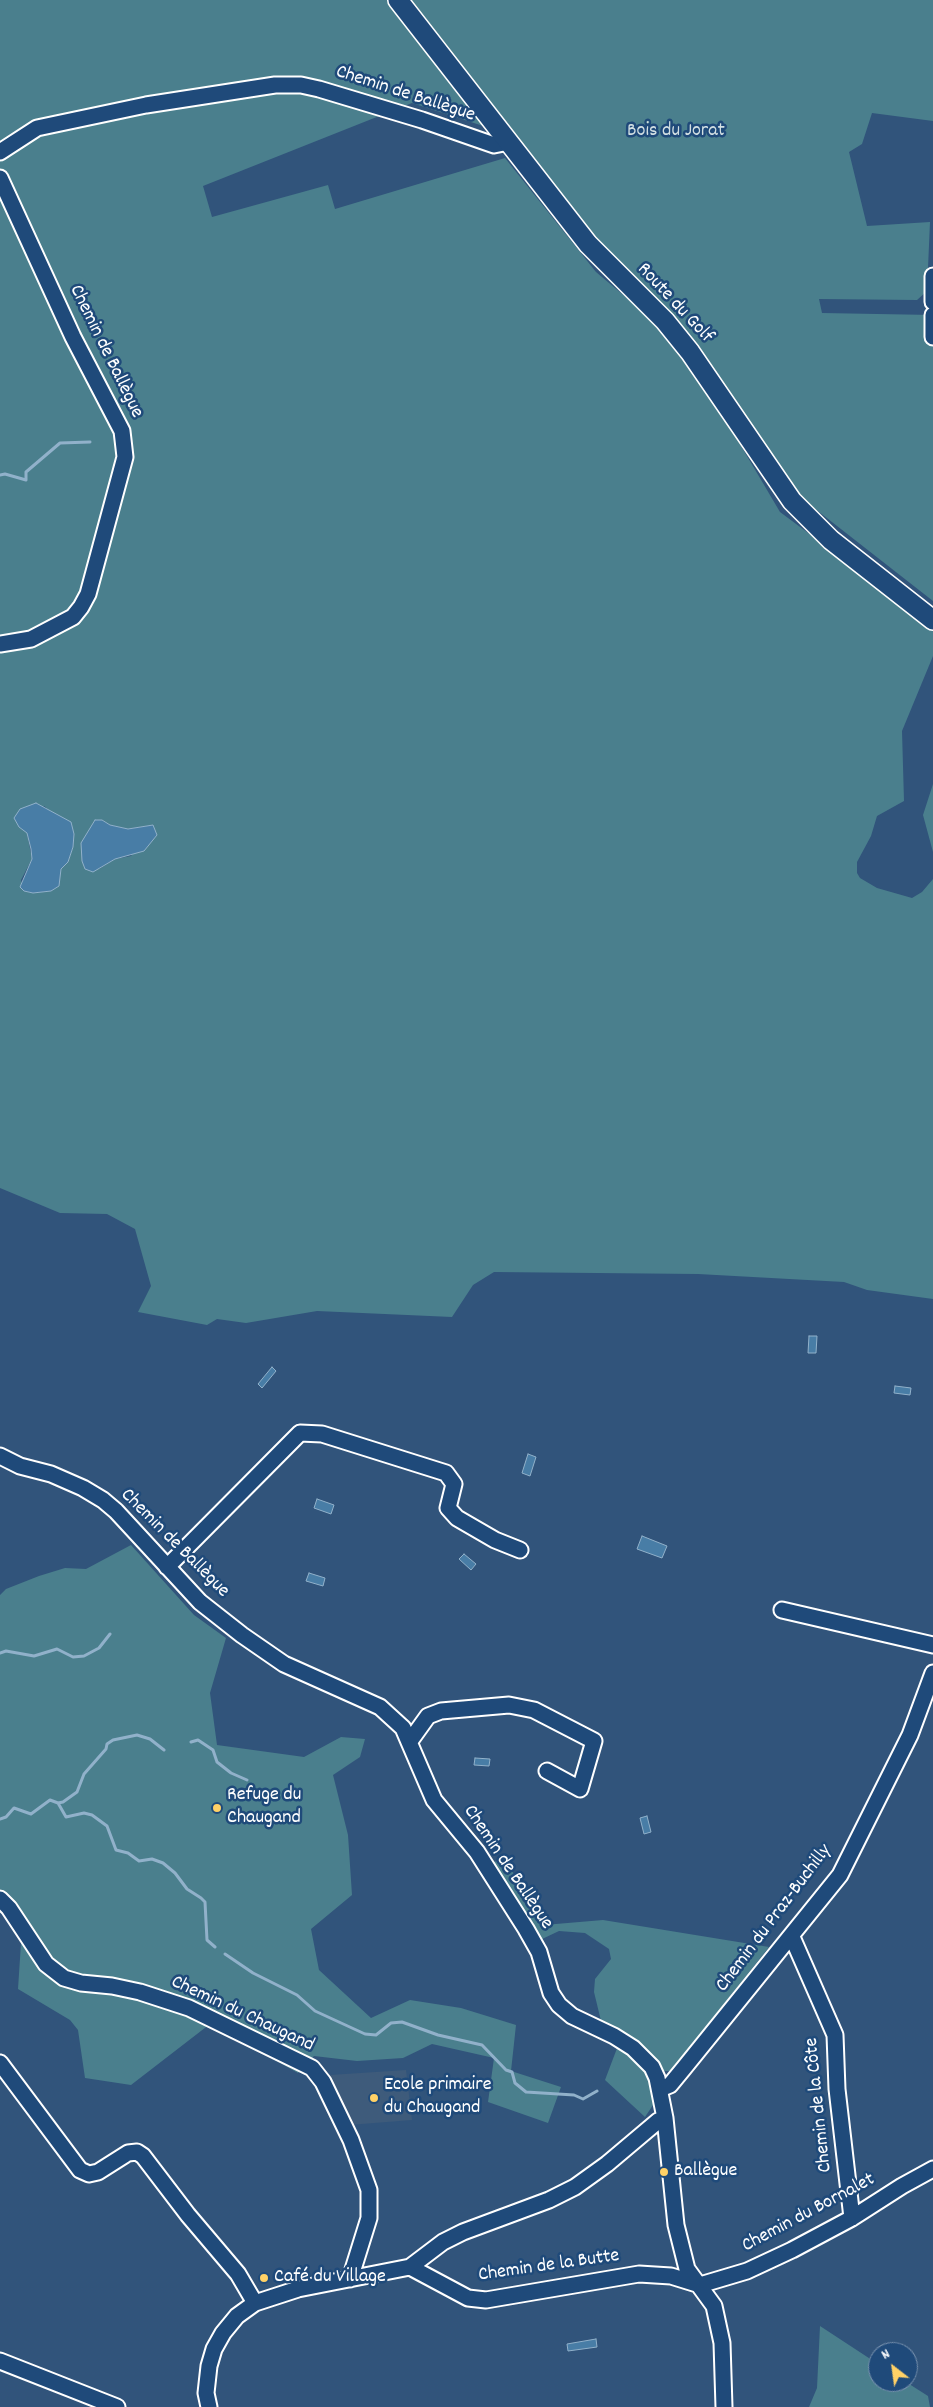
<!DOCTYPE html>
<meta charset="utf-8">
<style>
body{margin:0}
#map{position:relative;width:933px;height:2407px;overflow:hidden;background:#31547b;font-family:Dekko,sans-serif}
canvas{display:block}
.north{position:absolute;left:868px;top:2342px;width:50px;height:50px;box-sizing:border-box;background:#1f4a7a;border:1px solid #7992af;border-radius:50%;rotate:330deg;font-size:14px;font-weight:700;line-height:20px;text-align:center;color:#fff}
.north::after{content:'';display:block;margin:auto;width:18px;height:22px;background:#ffd166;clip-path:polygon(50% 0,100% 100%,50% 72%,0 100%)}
</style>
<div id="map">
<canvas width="933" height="2407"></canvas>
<div class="north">N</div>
</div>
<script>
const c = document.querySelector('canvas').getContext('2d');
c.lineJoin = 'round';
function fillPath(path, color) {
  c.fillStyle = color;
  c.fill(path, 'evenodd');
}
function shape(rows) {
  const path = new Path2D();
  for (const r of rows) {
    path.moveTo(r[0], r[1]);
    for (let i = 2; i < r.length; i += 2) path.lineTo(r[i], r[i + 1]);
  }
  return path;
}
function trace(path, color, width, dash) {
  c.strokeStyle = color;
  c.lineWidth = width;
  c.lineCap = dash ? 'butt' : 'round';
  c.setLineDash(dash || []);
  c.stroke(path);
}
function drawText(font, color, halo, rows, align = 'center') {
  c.font = font + ' Dekko,sans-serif';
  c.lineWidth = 5;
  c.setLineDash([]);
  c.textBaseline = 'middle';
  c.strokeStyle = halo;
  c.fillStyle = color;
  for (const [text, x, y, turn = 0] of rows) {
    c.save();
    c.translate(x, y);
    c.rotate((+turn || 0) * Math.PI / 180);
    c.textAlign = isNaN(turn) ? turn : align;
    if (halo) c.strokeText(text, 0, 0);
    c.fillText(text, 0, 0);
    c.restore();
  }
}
const built = shape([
 [406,2070,412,2120,349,2125,330,2075]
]);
const green = shape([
 [0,0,933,0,933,121,872,113,862,144,849,152,867,226,930,222,927,291,917,300,819,299,822,313,933,315,933,601,791,490,737,402,668,311,609,260,508,134,412,103,203,186,212,217,328,185,335,209,505,158,596,272,653,320,721,412,780,512,933,626,933,656,902,731,904,801,877,816,871,836,857,862,857,873,860,878,877,888,912,898,922,892,933,879,933,1299,867,1290,844,1282,698,1274,494,1272,473,1285,452,1317,317,1311,246,1323,217,1319,207,1325,138,1312,151,1286,135,1229,107,1214,60,1213,0,1188],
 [44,806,53,814,71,823,74,834,73,847,68,862,61,869,58,886,51,891,33,893,24,891,21,880,32,859,27,833],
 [102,820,110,825,128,829,153,825,131,856,115,859,99,869],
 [933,784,933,852,923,815],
 [131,1545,194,1615,226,1638,210,1693,217,1745,304,1757,341,1737,365,1739,360,1757,333,1775,348,1835,352,1895,311,1929,319,1970,371,2018,410,2000,461,2008,516,2025,511,2071,561,2087,548,2123,488,2102,494,2058,432,2044,403,2058,357,2061,314,2056,298,2073,210,2024,131,2085,85,2078,78,2030,70,2020,18,1989,22,1928,0,1905,0,1595,6,1589,39,1576,65,1568,86,1569],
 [509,1860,522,1900,544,1925,603,1920,769,1947,671,2071,662,2071,648,2054,602,2025,594,1992,595,1979,611,1959,609,1949,585,1933,559,1931,540,1940,491,1862],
 [619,2043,642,2067,650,2081,654,2095,653,2105,645,2117,605,2080],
 [820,2326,878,2364,878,2382,906,2382,928,2396,930,2407,809,2407,817,2388]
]);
const water = shape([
 [36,803,71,822,74,834,73,847,68,862,61,869,59,886,51,891,33,893,24,891,20,887,32,859,31,849,27,833,19,827,14,818,20,809,36,803],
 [95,820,102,820,110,825,128,829,153,825,157,835,144,851,115,859,93,872,85,869,82,861,81,843,95,820],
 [809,1336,817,1336,816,1353,808,1353,809,1336],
 [272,1367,276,1371,262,1388,258,1384,272,1367],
 [895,1386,911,1388,910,1395,894,1393,895,1386],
 [528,1454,536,1457,530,1476,522,1473,528,1454],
 [317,1499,334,1505,331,1514,314,1508,317,1499],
 [642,1536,667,1546,662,1558,637,1549,642,1536],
 [464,1554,476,1564,471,1570,459,1559,464,1554],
 [309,1573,325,1578,323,1586,306,1581,309,1573],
 [475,1758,490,1759,489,1766,474,1765,475,1758],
 [647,1816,651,1832,644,1834,640,1818,647,1816],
 [596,2339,597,2347,568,2351,567,2344,596,2339]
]);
const stream = shape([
 [0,475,5,474,26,480,26,472,60,443,90,442],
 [0,1653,6,1651,34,1656,57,1649,73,1657,84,1656,99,1648,110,1634],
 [191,1742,198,1740,213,1750,217,1762,231,1773,247,1780],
 [58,1803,63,1802,77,1792,84,1774,106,1749,107,1744,113,1740,137,1735,150,1739,164,1750],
 [0,1819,6,1817,14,1808,31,1814,50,1800,58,1803,66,1817,84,1813,92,1815,107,1826,116,1850,128,1853,139,1861,152,1859,163,1863,175,1873,187,1889,201,1898,205,1902,207,1940,215,1947],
 [225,1954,253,1973,297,1995,315,2011,365,2034,376,2035,391,2023,402,2022,438,2035,482,2045,506,2070,512,2072,515,2083,526,2092,574,2095,583,2099,597,2091]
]);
const minor = shape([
 [0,152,37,128,146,105,275,85,301,85,319,89,422,120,494,145,509,142],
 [0,178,73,337,122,431,125,457,88,594,81,607,73,617,31,639,0,644],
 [933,276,933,302],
 [933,315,933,337],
 [0,1456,20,1466,51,1474,83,1488,103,1500,116,1511,200,1602,242,1635,284,1664,380,1707,403,1728,434,1800,477,1852,526,1929,539,1952,551,1993,559,2005,572,2016,614,2036,633,2048,652,2067,657,2078,665,2118,676,2225,687,2269,714,2306,722,2343,724,2407],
 [167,1567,300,1433,322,1434,446,1473,454,1484,448,1508,457,1518,495,1540,520,1550],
 [782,1610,933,1645],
 [410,1741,428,1716,441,1711,509,1705,534,1710,594,1741,580,1789,547,1771],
 [0,1899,9,1908,46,1964,64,1978,81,1983,112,1986,140,1992,189,2008,312,2068,323,2082,351,2140,369,2190,369,2218,350,2279],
 [792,1937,835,2035,837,2089,852,2218],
 [0,2063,80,2170,89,2174,98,2172,128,2153,137,2152,143,2156,188,2215,238,2274,255,2303],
 [660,2089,670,2085,684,2068,840,1875,910,1735,933,1673],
 [410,2267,468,2298,486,2300,639,2274,671,2276,700,2285,747,2271,792,2250,852,2218,902,2186,933,2169],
 [0,2361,117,2407],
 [209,2407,206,2393,209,2366,214,2349,223,2333,237,2316,255,2303,298,2289,410,2267,443,2242,463,2232,549,2200,575,2187,607,2164,658,2121,665,2118]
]);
const major = shape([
 [398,0,588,244,665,321,690,352,792,501,831,540,933,620]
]);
const markers = [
 [217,1808,5,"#ffd166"],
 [374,2098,5,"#ffd166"],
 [664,2172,5,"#ffd166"],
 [264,2278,5,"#ffd166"]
];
const streetNames = [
 ["Chemin de Ballègue",405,95,18],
 ["Route du Golf",674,304,47],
 ["Chemin de Ballègue",105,352,64],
 ["Chemin de Ballègue",174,1544,45],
 ["Chemin de Ballègue",507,1868,56],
 ["Chemin du Praz-Buchilly",775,1919,-53],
 ["Chemin du Chaugand",242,2015,25],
 ["Chemin de la Côte",820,2105,-96],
 ["Chemin du Bornalet",809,2214,-28],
 ["Chemin de la Butte",549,2267,-8]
];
const parkNames = [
 ["Bois du Jorat",676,132]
];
const poiNames = [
 ["Refuge du",227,1796],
 ["Chaugand",227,1819],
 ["Ecole primaire",384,2086],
 ["du Chaugand",384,2109],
 ["Ballègue",674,2172],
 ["Café du Village",274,2278]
];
fillPath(built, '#3e5b7b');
fillPath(green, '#4a7f8d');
fillPath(water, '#487da6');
trace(water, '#91b1ca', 1);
trace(stream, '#91b1ca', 3);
trace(minor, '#fff', 19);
trace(major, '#fff', 22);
trace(minor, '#1f4a7a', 15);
trace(major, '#1f4a7a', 19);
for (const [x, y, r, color] of markers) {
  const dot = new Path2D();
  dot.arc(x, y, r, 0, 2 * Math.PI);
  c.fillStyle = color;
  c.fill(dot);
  trace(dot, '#1f4a7a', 2);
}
drawText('20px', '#fff', '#1f4a7a', streetNames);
drawText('20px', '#d2dfe2', '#1f4a7a', parkNames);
drawText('20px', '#fff', '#1f4a7a', poiNames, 'left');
</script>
